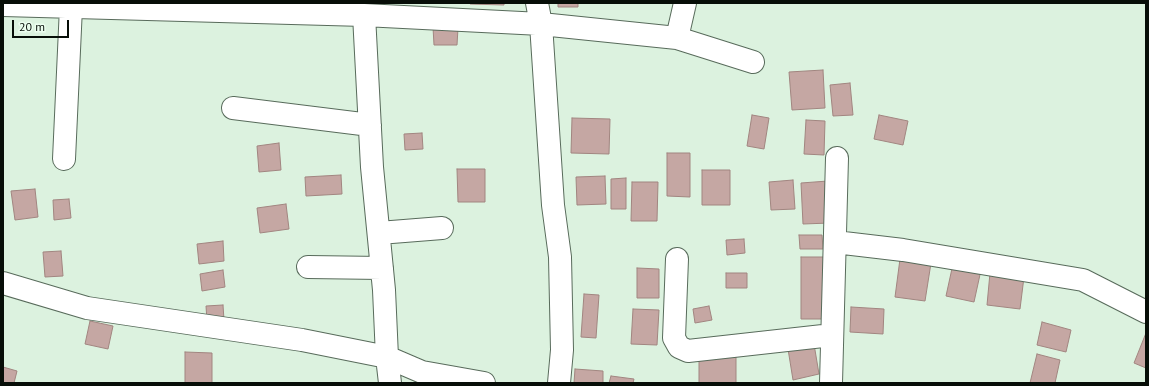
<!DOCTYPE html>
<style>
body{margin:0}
#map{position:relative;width:1149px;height:386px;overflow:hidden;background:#dcf2df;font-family:"PT Sans",sans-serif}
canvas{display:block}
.frame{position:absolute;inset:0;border:4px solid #070e08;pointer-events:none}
.scale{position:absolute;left:12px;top:20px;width:57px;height:18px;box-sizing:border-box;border:2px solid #070e08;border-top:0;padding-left:5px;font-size:12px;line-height:14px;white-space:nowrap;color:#070e08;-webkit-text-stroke:3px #ecfeef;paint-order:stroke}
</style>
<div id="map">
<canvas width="1149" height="386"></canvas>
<div class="frame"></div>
<div class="scale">20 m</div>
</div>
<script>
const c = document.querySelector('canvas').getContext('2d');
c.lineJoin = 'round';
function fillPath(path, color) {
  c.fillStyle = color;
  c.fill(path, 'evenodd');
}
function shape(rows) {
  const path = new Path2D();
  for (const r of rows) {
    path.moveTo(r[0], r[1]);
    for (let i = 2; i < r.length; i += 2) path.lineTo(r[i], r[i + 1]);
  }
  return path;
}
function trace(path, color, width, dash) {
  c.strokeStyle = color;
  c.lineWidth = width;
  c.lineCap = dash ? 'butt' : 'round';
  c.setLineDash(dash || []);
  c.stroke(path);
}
const building = shape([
 [470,3,504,3,504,5,470,4,470,3],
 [558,3,578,3,578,7,558,7,558,3],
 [433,27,458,28,457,45,434,45,433,27],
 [823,70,825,108,792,110,789,72,823,70],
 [850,83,853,115,833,116,830,85,850,83],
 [752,115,769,118,764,149,747,146,752,115],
 [879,115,908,121,903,145,874,139,879,115],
 [572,118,610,119,609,154,571,153,572,118],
 [806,120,825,121,824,155,804,154,806,120],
 [422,133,423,149,405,150,404,134,422,133],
 [279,143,281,170,259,172,257,146,279,143],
 [667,153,690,153,690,197,667,196,667,153],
 [457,169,485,169,485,202,458,202,457,169],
 [702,170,730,170,730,205,702,205,702,170],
 [341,175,342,194,306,196,305,177,341,175],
 [605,176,606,204,577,205,576,177,605,176],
 [626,178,626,209,611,209,611,179,626,178],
 [793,180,795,209,771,210,769,182,793,180],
 [828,181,830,223,803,224,801,183,828,181],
 [632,182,658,182,657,221,631,221,632,182],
 [35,189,38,217,15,220,11,191,35,189],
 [69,199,71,218,54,220,53,200,69,199],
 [286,204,289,229,260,233,257,208,286,204],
 [799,235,822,235,823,249,800,249,799,235],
 [744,239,745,253,727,255,726,240,744,239],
 [223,241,224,261,199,264,197,244,223,241],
 [61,251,63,276,45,277,43,252,61,251],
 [801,257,825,257,826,319,801,319,801,257],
 [900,259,931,263,925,301,895,297,900,259],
 [953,264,981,270,974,302,946,296,953,264],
 [637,268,659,269,659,298,637,298,637,268],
 [223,270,225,287,202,291,200,274,223,270],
 [726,273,747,273,747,288,726,288,726,273],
 [990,273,1024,277,1020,309,987,305,990,273],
 [584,294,599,295,596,338,581,337,584,294],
 [223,305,224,320,207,321,206,306,223,305],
 [709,306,712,320,695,323,693,309,709,306],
 [851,307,884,309,883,334,850,332,851,307],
 [633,309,659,310,657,345,631,344,633,309],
 [90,321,113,326,108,349,85,344,90,321],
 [1042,322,1071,330,1066,352,1037,345,1042,322],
 [1146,333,1146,368,1134,363,1146,333],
 [814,344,819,374,793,380,788,349,814,344],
 [185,352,212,353,212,383,185,383,185,352],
 [1037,354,1060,360,1055,383,1030,383,1037,354],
 [699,355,736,355,736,383,699,383,699,355],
 [3,367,17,371,14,383,3,383,3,367],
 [575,369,603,371,603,383,574,383,575,369],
 [611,376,634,379,633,383,609,383,611,376]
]);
const minor = shape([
 [537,3,541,24,553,205,560,257,562,350,559,383],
 [685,3,677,38,753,62],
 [3,5,364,15,541,24,677,38],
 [364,15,372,167,384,290,387,357,390,383],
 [233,108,370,125],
 [64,159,71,7],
 [379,233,442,228],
 [835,242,903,250,1083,280,1146,312],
 [677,259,674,338,679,347,688,351,832,335],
 [308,267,382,268],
 [3,283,87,308,302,340,387,357,422,372,484,383],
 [831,383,837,158]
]);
fillPath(building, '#c5a7a3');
trace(building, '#a18580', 1);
trace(minor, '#586b5b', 24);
trace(minor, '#fff', 22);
</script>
